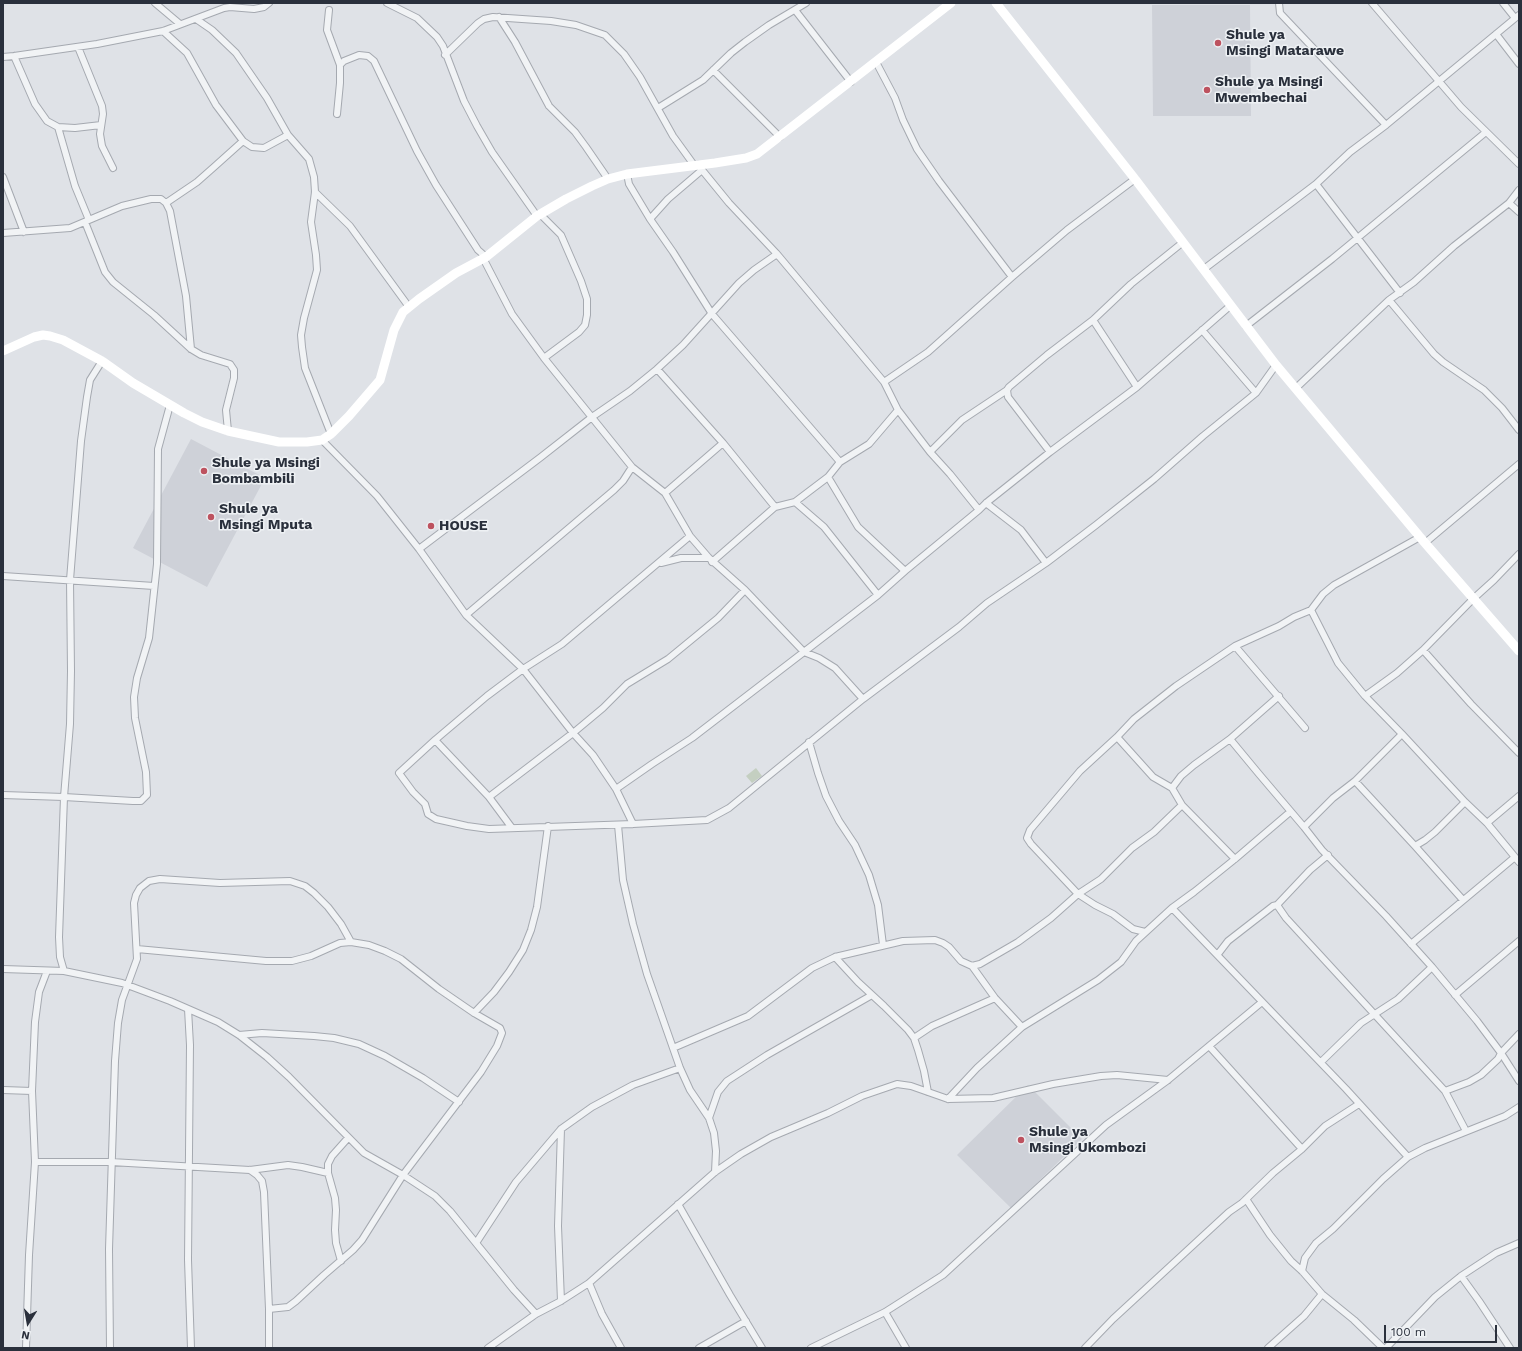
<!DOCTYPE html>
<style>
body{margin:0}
#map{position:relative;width:1522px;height:1351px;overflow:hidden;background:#dfe2e7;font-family:"Work Sans",sans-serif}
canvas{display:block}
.frame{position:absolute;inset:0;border:4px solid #2a303c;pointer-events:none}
.north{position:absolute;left:8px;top:1303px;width:40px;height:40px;-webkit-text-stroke:3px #eef1f4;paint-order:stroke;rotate:191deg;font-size:11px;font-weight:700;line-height:16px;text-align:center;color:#2a303c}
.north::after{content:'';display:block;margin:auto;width:14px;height:18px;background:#2a303c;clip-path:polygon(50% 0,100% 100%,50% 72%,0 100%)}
.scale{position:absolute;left:1384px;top:1325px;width:113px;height:18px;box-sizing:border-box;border:2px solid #2a303c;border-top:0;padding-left:5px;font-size:12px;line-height:14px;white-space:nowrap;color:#2a303c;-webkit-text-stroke:3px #eef1f4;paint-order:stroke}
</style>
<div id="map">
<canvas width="1522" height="1351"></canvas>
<div class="frame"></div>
<div class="north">N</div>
<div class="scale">100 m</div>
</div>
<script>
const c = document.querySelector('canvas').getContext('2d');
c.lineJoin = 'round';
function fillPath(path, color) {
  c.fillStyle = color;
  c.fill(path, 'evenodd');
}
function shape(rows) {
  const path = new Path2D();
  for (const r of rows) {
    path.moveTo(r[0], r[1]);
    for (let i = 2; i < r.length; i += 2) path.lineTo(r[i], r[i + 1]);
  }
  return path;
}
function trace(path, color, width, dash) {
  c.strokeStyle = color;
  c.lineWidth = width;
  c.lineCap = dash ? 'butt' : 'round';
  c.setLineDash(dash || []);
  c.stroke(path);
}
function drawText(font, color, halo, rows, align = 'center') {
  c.font = font + ' "Work Sans",sans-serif';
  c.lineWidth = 3;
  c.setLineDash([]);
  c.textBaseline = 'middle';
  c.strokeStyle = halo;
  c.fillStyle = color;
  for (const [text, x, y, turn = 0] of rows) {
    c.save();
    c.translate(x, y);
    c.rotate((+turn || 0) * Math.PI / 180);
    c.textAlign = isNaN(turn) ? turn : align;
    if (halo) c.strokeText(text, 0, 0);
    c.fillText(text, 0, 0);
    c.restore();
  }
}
const built = shape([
 [1152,5,1250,5,1251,116,1153,116],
 [191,439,265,478,207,587,133,548],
 [1028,1085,1082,1139,1011,1208,957,1155]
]);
const green = shape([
 [756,768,762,776,752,783,746,776]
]);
const street = shape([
 [155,3,180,24],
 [387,3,417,18,437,37,443,46,464,101,477,126,492,152,537,216],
 [1279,3,1280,13,1386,125],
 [1372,3,1461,107,1519,164],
 [1503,3,1515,18],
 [329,10,327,30,340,65,340,83,337,114],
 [795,10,851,82],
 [499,17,515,42,549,106,575,132,586,147,608,179],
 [196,19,212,30,236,53,267,98,288,135,309,159,314,177,315,192,311,222,316,255,317,270,304,318,301,335,302,347,305,368,331,434],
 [163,31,187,53,216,105,243,141,252,147,264,148,288,135],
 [1496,34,1519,64],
 [78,47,102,106,103,114,100,134,102,146,113,168],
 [445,55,478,23,484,19,493,17,551,21,576,25,605,35,624,54,640,77,673,136,694,165],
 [14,56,35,104,47,121,58,127,75,128,101,125],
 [3,57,14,56,97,44,163,31,224,8,230,7,254,9,264,7,269,3],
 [876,62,895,98,903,120,917,149,939,181,1012,277],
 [340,65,344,61,359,55,368,56,374,61,417,151,436,185,478,250,486,257],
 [713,70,780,137],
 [658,108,703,80,731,53,745,42,769,25,806,3],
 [58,127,75,186,89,220],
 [698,165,729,203,777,254,884,382,898,410,930,452,950,474,979,510],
 [627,174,629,184,650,219,673,252,712,314,840,462],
 [3,177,24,232],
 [1316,184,1400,293],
 [315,192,350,226,409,307],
 [166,203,197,182,214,167,243,141],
 [1509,203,1519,212],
 [540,214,561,235,581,281,587,299,587,315,585,325,579,332,544,358],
 [650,219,668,199,702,170],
 [85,222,105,272,113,282,154,315,191,349,201,355,230,364,234,370,234,378,226,410,228,431],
 [3,233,70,228,122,206,151,199,161,199,166,203,170,211,186,296,191,349],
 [483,258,512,314,544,358,632,467,665,493,690,536,709,558,745,590,804,652,819,658,835,668,863,699],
 [1204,269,1316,184,1350,152,1386,125,1519,15],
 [1389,300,1434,354,1443,362,1484,390,1502,408,1519,430],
 [1093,320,1137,387],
 [1246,326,1332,259,1486,132],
 [1202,330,1256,393],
 [657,369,723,443,775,507],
 [884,382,928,352,1012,277,1067,230,1135,179],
 [1296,388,1389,300,1414,282,1454,246,1509,203,1519,190],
 [322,440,377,496,419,549,466,615,523,669,573,733,593,755,616,789,633,824],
 [930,452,962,420,1007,390],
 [1050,452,1008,397,1007,390,1009,387,1047,355,1093,320,1131,284,1182,243],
 [828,477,858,527,905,571],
 [665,493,723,443],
 [795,502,824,527,878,595],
 [986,503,1021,530,1046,563],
 [690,536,562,644,523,669,487,696,435,740,399,773,413,792,425,804,428,814,436,819,467,826,489,829,633,824,707,820,729,808,863,699,959,627,987,603,1046,563,1096,525,1154,479,1203,436,1256,393,1276,365],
 [1425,543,1519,464],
 [419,549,541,457,592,417,630,391,657,369,683,345,739,283,754,270,777,254],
 [712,562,775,507,795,502,828,477,840,462,869,444,898,410],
 [661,563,681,558,709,558],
 [3,576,154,586],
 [1311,610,1338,663,1365,696,1402,734,1465,802,1487,823,1519,862],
 [466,615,614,490,623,481,632,467],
 [1235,646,1305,728],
 [1423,650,1471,704,1519,753],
 [1365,696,1397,673,1423,650,1473,599,1494,580,1519,554],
 [1230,739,1259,774,1304,827,1322,850,1386,916,1432,967,1477,1021,1501,1053,1519,1081],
 [435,740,489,797,512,828],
 [809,742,818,773,826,796,839,821,855,845,869,875,878,905,883,945],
 [1355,781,1415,846,1463,900],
 [1172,788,1181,776,1194,765,1230,739,1279,696],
 [616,789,652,764,692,738,878,595,905,571,979,510,986,503,1050,452,1137,387,1230,306],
 [3,795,64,797,133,801,141,801,147,795,146,772,135,718,134,697,137,678,149,638,157,564,158,449,170,405],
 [489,797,573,733,603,708,627,684,668,659,718,618,745,590],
 [1182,805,1235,859],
 [1487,823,1519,796],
 [618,825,623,880,633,924,647,974,680,1068,690,1090,709,1118,714,1133,716,1151,715,1172],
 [1304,827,1333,798,1355,781,1402,734],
 [1415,846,1425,840,1435,832,1465,802],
 [1277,905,1286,918,1445,1091,1466,1131],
 [1172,908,1346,1089,1408,1157],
 [1145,932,1133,929,1113,914,1095,905,1078,894,1031,844,1027,838,1030,830,1080,771,1117,737,1134,719,1176,686,1235,646,1279,626,1294,617,1311,610,1323,594,1334,585,1420,537],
 [1411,944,1515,857],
 [137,949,266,961,292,961,311,956,340,943,351,942,369,945,385,951,401,959,439,989,474,1013,500,1028,502,1033,497,1046,481,1072,403,1175,362,1240,353,1250,324,1275,296,1301,288,1307,269,1309],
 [1218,954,1228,941,1273,906,1277,905,1310,870,1328,855],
 [835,957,858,982,884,1006,908,1030,914,1038,918,1050,924,1071,928,1092],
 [972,966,995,998,1022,1027],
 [3,969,64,971,122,983,170,1001,218,1022,239,1035,267,1057,289,1077,364,1153,403,1175,435,1196,450,1211,514,1290,536,1314],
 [64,971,60,957,59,937,64,797,70,724,71,671,70,580,81,441,87,397,90,380,102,361],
 [1455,995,1519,941],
 [188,1009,190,1045,188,1260,191,1348],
 [474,1013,494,992,509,972,523,950,531,930,537,907,548,826],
 [239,1035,262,1033,314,1036,334,1038,359,1044,385,1056,423,1078,459,1102],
 [914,1038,932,1026,995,998],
 [1209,1046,1302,1149],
 [673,1048,748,1016,812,968,835,957,903,941,935,940,943,943,949,947,961,961,972,966,980,964,1018,942,1051,918,1078,894,1101,879,1132,848,1154,832,1182,805,1172,788,1153,777,1117,737],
 [1321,1062,1361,1023,1398,999,1432,967],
 [3,1090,32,1091],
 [1445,1091,1469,1082,1481,1075,1498,1059,1501,1053,1519,1034],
 [948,1099,977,1068,1022,1027,1098,980,1121,962,1136,941,1172,908,1194,892,1235,859,1290,812],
 [709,1118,718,1092,727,1081,767,1055,872,995],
 [561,1129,558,1226,561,1301],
 [35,1162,111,1162,250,1170,288,1165,302,1167,328,1173],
 [250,1170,257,1175,262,1181,264,1192,269,1309,269,1348],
 [1246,1199,1270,1235,1291,1261,1302,1271,1322,1294,1354,1320,1383,1348],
 [678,1204,730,1295,762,1348],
 [476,1243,516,1182,561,1129,592,1107,633,1085,680,1068],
 [341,1261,336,1243,335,1230,336,1210,335,1198,328,1173,328,1164,332,1156,348,1138],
 [1302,1271,1305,1258,1316,1243,1333,1229,1383,1179,1408,1157,1425,1148,1505,1116,1519,1107],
 [1461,1276,1479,1301,1510,1348],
 [589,1283,602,1314,621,1348],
 [885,1312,906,1348],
 [26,1348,29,1255,35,1162,32,1091,35,1022,39,992,47,971],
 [110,1348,109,1249,115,1061,118,1023,122,1000,137,959,134,903,136,895,140,888,149,881,160,879,220,883,290,881,305,886,314,893,328,907,341,924,351,942],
 [488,1348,536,1314,561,1301,589,1283,715,1172,741,1154,771,1137,828,1113,862,1096,897,1084,911,1086,948,1099,993,1098,1053,1084,1101,1076,1117,1075,1168,1080],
 [699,1348,746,1321],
 [811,1348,885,1312,943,1275,1106,1125,1168,1080,1262,1002],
 [1085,1348,1113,1319,1229,1212,1242,1203,1273,1173,1302,1149,1325,1126,1359,1104],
 [1268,1348,1304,1316,1322,1294],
 [1386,1348,1435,1297,1461,1276,1496,1253,1519,1243]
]);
const secondary = shape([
 [996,3,1135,179,1276,365,1425,543,1519,651],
 [3,351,34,337,43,335,50,336,63,340,102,361,133,383,184,413,202,422,228,431,279,442,307,442,322,440,331,434,349,416,380,380,394,330,403,312,419,299,456,273,486,257,537,216,566,199,592,186,608,179,627,174,715,163,746,158,757,154,951,3]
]);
const markers = [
 [1218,43,4,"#bd525f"],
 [1207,90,4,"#bd525f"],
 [204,471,4,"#bd525f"],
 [211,517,4,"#bd525f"],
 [431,526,4,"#bd525f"],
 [1021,1140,4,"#bd525f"]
];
const poiNames = [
 ["Shule ya",1226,35],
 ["Msingi Matarawe",1226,51],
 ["Shule ya Msingi",1215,82],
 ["Mwembechai",1215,98],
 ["Shule ya Msingi",212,463],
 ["Bombambili",212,479],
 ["Shule ya",219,509],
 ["Msingi Mputa",219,525],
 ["HOUSE",439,526],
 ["Shule ya",1029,1132],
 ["Msingi Ukombozi",1029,1148]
];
fillPath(built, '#ced1d8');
fillPath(green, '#c4cfc1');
trace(street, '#a5a9b0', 8);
trace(street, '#f1f3f5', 6);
trace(secondary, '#fff', 9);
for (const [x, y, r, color] of markers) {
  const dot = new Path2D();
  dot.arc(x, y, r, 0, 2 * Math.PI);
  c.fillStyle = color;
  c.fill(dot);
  trace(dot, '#eef1f4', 1.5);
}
drawText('bold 14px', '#2a303c', '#eef1f4', poiNames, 'left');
</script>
